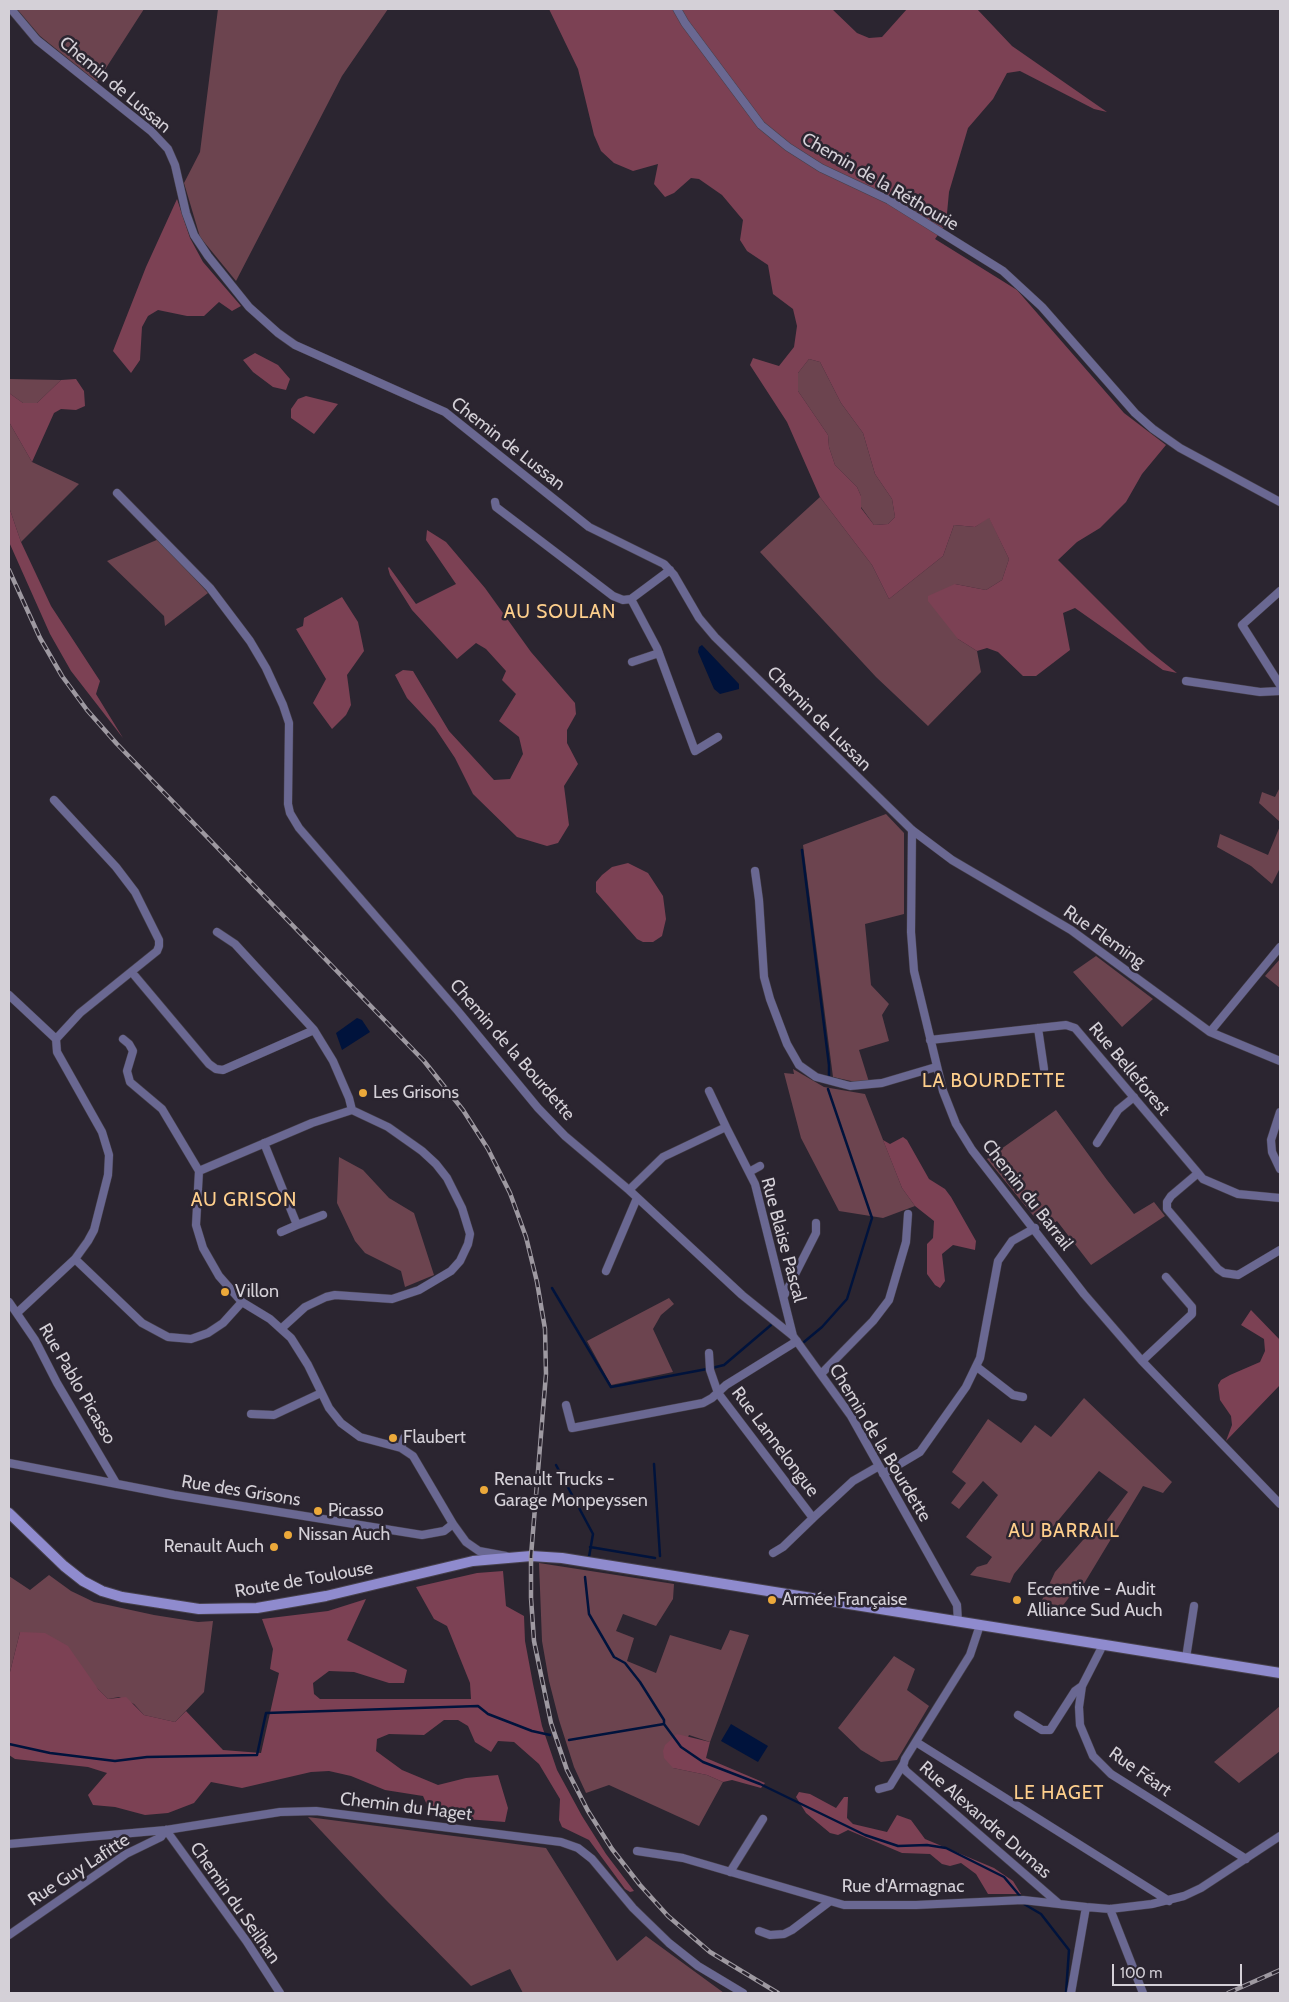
<!DOCTYPE html>
<meta charset="utf-8">
<style>
body{margin:0}
#map{position:relative;width:1289px;height:2002px;overflow:hidden;background:#2b2530;font-family:Cabin,sans-serif}
canvas{display:block}
.frame{position:absolute;inset:0;border:10px solid #d4d0d7;pointer-events:none}
.scale{position:absolute;left:1112px;top:1964px;width:130px;height:22px;box-sizing:border-box;border:2px solid #d4d0d7;border-top:0;padding-left:6px;font-size:15px;line-height:18px;white-space:nowrap;color:#d4d0d7;-webkit-text-stroke:4px #2b2530;paint-order:stroke}
</style>
<div id="map">
<canvas width="1289" height="2002"></canvas>
<div class="frame"></div>
<div class="scale">100 m</div>
</div>
<script>
const c = document.querySelector('canvas').getContext('2d');
c.lineJoin = 'round';
function fillPath(path, color) {
  c.fillStyle = color;
  c.fill(path, 'evenodd');
}
function shape(rows) {
  const path = new Path2D();
  for (const r of rows) {
    path.moveTo(r[0], r[1]);
    for (let i = 2; i < r.length; i += 2) path.lineTo(r[i], r[i + 1]);
  }
  return path;
}
function trace(path, color, width, dash) {
  c.strokeStyle = color;
  c.lineWidth = width;
  c.lineCap = dash ? 'butt' : 'round';
  c.setLineDash(dash || []);
  c.stroke(path);
}
function drawText(font, color, halo, rows, align = 'center') {
  c.font = font + ' Cabin,sans-serif';
  c.lineWidth = 5;
  c.setLineDash([]);
  c.textBaseline = 'middle';
  c.strokeStyle = halo;
  c.fillStyle = color;
  for (const [text, x, y, turn = 0] of rows) {
    c.save();
    c.translate(x, y);
    c.rotate((+turn || 0) * Math.PI / 180);
    c.textAlign = isNaN(turn) ? turn : align;
    if (halo) c.strokeText(text, 0, 0);
    c.fillText(text, 0, 0);
    c.restore();
  }
}
const green = shape([
 [17,9,144,9,97,82,40,36],
 [218,9,388,9,342,76,236,281,200,237,184,183,200,152],
 [809,359,820,362,841,403,863,433,875,474,892,499,895,517,888,524,874,525,861,507,861,496,857,487,835,465,829,447,828,435,798,391,798,373],
 [9,379,61,380,37,403,23,403,9,393],
 [9,422,32,462,79,484,21,542,9,507],
 [820,497,872,565,889,599,943,556,954,525,975,527,989,517,1009,559,1002,580,986,590,955,584,958,639,977,651,981,672,928,726,876,677,760,552],
 [159,539,208,593,165,626,164,616,107,561],
 [1280,787,1280,822,1259,803,1262,792,1275,797],
 [886,814,904,833,904,914,865,924,871,985,889,1004,882,1015,889,1041,859,1050,869,1082,860,1083,833,1077,803,845],
 [1280,826,1280,868,1272,884,1251,866,1217,847,1220,834,1268,855],
 [1096,956,1153,999,1122,1027,1073,972],
 [1280,959,1280,988,1265,976],
 [793,1069,824,1087,865,1094,902,1188,915,1206,883,1218,839,1211,801,1138,784,1073,794,1074],
 [1056,1110,1107,1180,1134,1214,1154,1202,1165,1216,1091,1265,1057,1221,1045,1230,987,1159],
 [339,1157,363,1170,389,1198,414,1213,434,1275,405,1287,401,1271,365,1253,355,1241,337,1203],
 [669,1298,674,1304,661,1315,653,1329,673,1372,611,1385,587,1341],
 [1084,1398,1172,1482,1163,1493,1143,1486,1076,1597,1071,1595,1061,1608,1042,1600,1055,1572,1083,1540,1098,1532,1128,1492,1099,1471,1014,1574,1010,1583,970,1575,977,1567,987,1564,992,1557,966,1537,998,1495,983,1481,959,1509,951,1503,966,1483,952,1472,988,1419,1021,1443,1035,1425,1051,1437],
 [539,1563,674,1584,673,1599,656,1626,623,1614,616,1631,634,1638,627,1661,656,1673,670,1635,721,1650,730,1630,749,1635,710,1742,689,1735,673,1768,707,1775,723,1782,699,1826,609,1785,586,1793,574,1767,559,1720,549,1681,542,1641],
 [49,1575,71,1591,94,1602,154,1615,198,1622,213,1621,204,1692,175,1722,144,1715,134,1704,119,1697,108,1699,98,1689,20,1632,9,1676,9,1576,30,1590],
 [894,1656,915,1669,907,1690,929,1706,897,1760,881,1762,861,1750,838,1728],
 [1280,1706,1280,1751,1239,1783,1214,1762],
 [308,1817,546,1848,617,1961,646,1936,724,1993,523,1993,510,1969,471,1986,386,1900]
]);
const forest = shape([
 [549,9,832,9,857,33,869,38,882,37,907,9,977,9,1012,46,1107,112,1094,109,1020,71,1007,73,993,99,968,128,949,192,946,224,935,239,1017,290,1124,413,1166,445,1142,474,1126,502,1100,528,1077,542,1058,560,1148,650,1177,673,1163,670,1075,608,1063,613,1070,650,1036,676,1023,676,998,652,987,648,977,651,958,639,928,601,928,596,955,584,986,590,1002,580,1009,559,989,518,975,527,954,525,943,556,889,599,872,565,820,497,787,422,750,365,753,358,779,366,794,347,797,326,793,309,773,294,768,265,747,251,740,240,743,220,722,195,699,179,691,178,674,193,665,197,654,184,658,164,633,171,614,163,601,151,594,135,578,69],
 [809,359,820,362,841,403,863,433,875,474,892,499,895,517,888,524,874,525,861,508,861,496,857,487,835,465,829,447,828,435,798,391,798,373],
 [177,199,190,238,203,262,241,306,232,311,219,302,204,316,187,316,158,310,148,316,142,327,140,360,131,373,113,351,146,267],
 [255,353,278,365,290,379,286,390,273,387,253,372,243,360],
 [76,379,84,391,85,406,76,410,61,409,54,413,32,462,9,422,9,393,23,403,37,403,61,380],
 [306,396,338,404,314,434,291,418,291,409,298,399],
 [9,507,21,542,51,606,100,681,96,694,123,738,71,671,50,634,9,542],
 [427,530,446,542,485,588,531,652,575,703,576,714,567,730,567,743,578,764,564,786,569,825,558,843,547,846,517,837,473,794,455,758,435,728,407,698,395,675,403,670,413,671,449,731,494,780,510,779,523,754,519,737,499,721,516,694,502,680,506,671,486,649,476,643,457,659,412,610,390,575,388,568,389,567,416,604,456,584,426,540],
 [342,597,358,622,364,651,347,675,351,705,346,715,332,729,313,703,326,679,296,629,303,626,304,618],
 [628,863,648,873,663,896,666,919,662,936,653,942,643,942,637,939,596,892,596,882,602,875,612,867],
 [903,1137,907,1140,929,1179,945,1189,951,1197,976,1241,975,1250,953,1245,942,1254,945,1281,940,1288,935,1285,927,1274,927,1244,933,1238,934,1221,915,1206,902,1188,883,1140,890,1144],
 [1251,1310,1280,1340,1280,1385,1226,1441,1232,1425,1231,1416,1220,1400,1218,1385,1221,1380,1230,1375,1260,1362,1265,1351,1264,1339,1241,1325],
 [503,1571,506,1606,524,1616,525,1641,533,1684,542,1726,557,1770,582,1816,606,1854,634,1891,630,1892,625,1889,589,1840,562,1827,559,1820,560,1799,539,1764,514,1742,498,1741,491,1752,475,1742,468,1726,458,1720,444,1720,424,1735,389,1734,377,1739,376,1751,402,1770,438,1785,466,1778,498,1775,508,1808,505,1822,440,1817,427,1805,423,1796,385,1790,351,1776,329,1771,311,1772,242,1788,211,1782,194,1803,168,1813,145,1815,115,1807,93,1805,88,1795,107,1773,88,1767,15,1759,9,1755,9,1676,20,1632,45,1633,68,1646,98,1689,108,1699,126,1697,144,1715,175,1722,186,1711,223,1750,261,1753,279,1673,270,1669,273,1649,262,1619,328,1611,366,1599,347,1640,407,1670,404,1683,389,1683,354,1672,329,1671,313,1683,314,1694,320,1699,471,1699,470,1683,447,1626,434,1619,416,1587,477,1573],
 [677,1734,710,1742,706,1758,765,1783,761,1788,732,1780,723,1782,707,1775,673,1768,664,1758,663,1751,665,1745],
 [799,1792,810,1794,836,1808,844,1797,848,1797,847,1818,853,1824,887,1832,897,1815,911,1820,925,1839,994,1868,1013,1881,1021,1894,988,1894,976,1874,961,1863,950,1866,942,1864,930,1854,902,1853,848,1830,838,1835,830,1833,806,1813,796,1797]
]);
const water = shape([
 [702,645,739,684,739,689,720,694,714,689,698,652,699,647],
 [357,1018,362,1020,370,1032,342,1050,336,1033],
 [731,1724,768,1746,758,1762,721,1741]
]);
const stream = shape([
 [802,850,829,1065,829,1078],
 [552,1288,611,1387,707,1369],
 [804,1342,822,1327,847,1299,872,1218,828,1089],
 [712,1368,724,1365,771,1325],
 [654,1464,660,1556],
 [556,1465,593,1534,589,1557],
 [590,1547,655,1558],
 [585,1577,589,1614,614,1657,625,1663,640,1682,664,1720,664,1724,681,1747,703,1762,760,1784,865,1835,898,1846,927,1845,946,1848,1004,1877,1020,1896],
 [569,1740,664,1724],
 [9,1744,50,1753,115,1761,147,1757,257,1755,266,1713,478,1706,488,1714,532,1731,550,1735],
 [1024,1904,1041,1914,1069,1950,1066,1993]
]);
const minor = shape([
 [11,9,37,40,151,131,168,149,175,165,186,213,194,235,208,256,249,307,278,333,295,345,445,412,589,527,664,564,674,575,699,618,715,637,912,830,952,860,1071,930,1210,1032,1280,1061],
 [677,9,685,23,761,125,788,147,821,168,889,200,1003,271,1042,307,1135,413,1153,429,1180,448,1280,502],
 [117,493,210,588,250,641,266,668,283,705,289,723,288,804,290,813,299,828,457,1010,538,1108,565,1136,629,1190,742,1295,793,1336,851,1416,957,1605,958,1622],
 [495,502,496,507,613,596,623,600,631,599],
 [670,570,631,599,657,648,695,751,718,737],
 [1280,591,1242,625,1280,685],
 [632,662,659,653],
 [1186,681,1260,692,1280,691],
 [912,830,911,932,914,971,943,1091,956,1124,972,1150,1084,1294,1142,1361,1280,1504],
 [755,871,759,900,764,977,770,999,787,1044,799,1065,816,1077,850,1086,882,1083,936,1067],
 [217,932,235,944,314,1030],
 [135,976,209,1064,216,1069,223,1070,314,1030,333,1061,349,1098,352,1110],
 [9,995,56,1039],
 [1038,1028,1044,1069],
 [1210,1032,1280,947],
 [123,1039,129,1044,133,1051,127,1071,130,1082,162,1109,199,1171,196,1225,203,1248,219,1276,242,1302,270,1319,291,1338,308,1365,329,1408,341,1423,360,1437,401,1448,413,1456,453,1524,466,1542,479,1551,506,1556],
 [930,1040,1066,1025,1075,1028,1203,1179,1238,1194,1280,1198],
 [709,1091,726,1127],
 [1280,1112,1271,1140,1272,1152,1280,1169],
 [264,1143,297,1225,281,1232],
 [1097,1143,1118,1110,1134,1097],
 [199,1171,312,1123,352,1110],
 [749,1172,760,1166],
 [1197,1174,1171,1196,1167,1202,1167,1209,1218,1269,1224,1273,1238,1275,1280,1250],
 [629,1190,663,1157,726,1127,755,1184,793,1336],
 [297,1225,323,1215],
 [75,1259,142,1323,168,1337,191,1339,208,1333,223,1323,242,1302],
 [606,1271,637,1198],
 [784,1296,816,1233,816,1223],
 [9,1302,35,1340,57,1383,116,1483],
 [17,1313,75,1259,88,1241,94,1230,108,1175,109,1155,102,1132,57,1052,56,1039,80,1013,157,951,159,946,159,940,135,892,116,867,54,800],
 [282,1328,305,1307,326,1297,335,1295,392,1299,419,1290,451,1271,460,1261,468,1244,470,1234,462,1208,447,1178,436,1164,422,1151,388,1127,352,1110],
 [709,1353,710,1370,718,1393,813,1518,853,1481,879,1466],
 [1142,1361,1192,1314,1192,1307,1166,1277],
 [977,1367,1013,1395,1023,1397],
 [822,1373,873,1321,889,1300,906,1242,908,1214],
 [566,1405,572,1428,703,1403,712,1398,726,1385,797,1341],
 [251,1414,274,1415,321,1393],
 [401,1448,404,1438],
 [9,1463,174,1495,422,1535,444,1531,453,1524],
 [883,1474,920,1452,966,1387,980,1358,998,1261,1012,1241,1035,1228],
 [773,1553,783,1547,813,1518],
 [980,1625,970,1655,905,1759,903,1766,906,1771,1058,1903],
 [1103,1645,1082,1686,1079,1707,1080,1725,1093,1756,1111,1774,1246,1859],
 [1186,1658,1194,1606],
 [1018,1715,1042,1730,1050,1730,1075,1691,1082,1686],
 [916,1742,1169,1901],
 [879,1789,890,1786,904,1763],
 [166,1830,247,1942,280,1993],
 [9,1844,166,1830,280,1812,316,1811,561,1842,578,1848,592,1859,633,1908,669,1943,698,1966,743,1993],
 [637,1851,683,1858,844,1905,916,1905,1023,1900,1086,1907],
 [730,1872,763,1819],
 [1110,1909,1143,1993],
 [759,1931,770,1935,784,1934,792,1930,829,1902],
 [9,1935,126,1854,161,1837,166,1830],
 [1071,1993,1086,1907,1110,1909,1152,1904,1184,1896,1201,1888,1280,1836]
]);
const secondary = shape([
 [9,1513,64,1566,83,1581,102,1591,122,1597,199,1609,257,1608,326,1596,473,1561,531,1556,562,1558,1280,1673]
]);
const rail = shape([
 [9,570,40,638,62,676,87,710,117,744,424,1061,463,1110,488,1149,510,1193,526,1237,537,1282,545,1329,546,1374,531,1556,531,1598,534,1641,551,1723,567,1770,588,1811,612,1849,640,1885,668,1916,710,1952,778,1993],
 [1228,1993,1280,1970]
]);
const markers = [
 [363,1093,5,"#eca93a"],
 [225,1292,5,"#eca93a"],
 [393,1438,5,"#eca93a"],
 [484,1490,5,"#eca93a"],
 [318,1511,5,"#eca93a"],
 [288,1535,5,"#eca93a"],
 [274,1547,5,"#eca93a"],
 [772,1600,5,"#eca93a"],
 [1017,1600,5,"#eca93a"]
];
const streetNames = [
 ["Chemin de Lussan",115,85,40],
 ["Chemin de la Réthourie",880,182,30],
 ["Chemin de Lussan",508,444,38],
 ["Chemin de Lussan",819,719,45],
 ["Rue Fleming",1104,937,35],
 ["Chemin de la Bourdette",512,1050,49],
 ["Rue Belleforest",1129,1069,50],
 ["Chemin du Barrail",1027,1195,52],
 ["Rue Blaise Pascal",783,1240,75],
 ["Rue Pablo Picasso",77,1384,60],
 ["Rue Lannelongue",775,1442,53],
 ["Chemin de la Bourdette",880,1443,59],
 ["Rue des Grisons",241,1491,9],
 ["Route de Toulouse",304,1580,-10],
 ["Rue Féart",1140,1772,35],
 ["Chemin du Haget",406,1807,7],
 ["Rue Alexandre Dumas",985,1820,41],
 ["Rue Guy Lafitte",79,1870,-33],
 ["Rue d'Armagnac",903,1887],
 ["Chemin du Seilhan",235,1903,55]
];
const poiNames = [
 ["Les Grisons",373,1093],
 ["Villon",235,1292],
 ["Flaubert",403,1438],
 ["Renault Trucks -",494,1480],
 ["Garage Monpeyssen",494,1501],
 ["Picasso",328,1511],
 ["Nissan Auch",298,1535],
 ["Renault Auch",264,1547,"right"],
 ["Eccentive - Audit",1027,1590],
 ["Alliance Sud Auch",1027,1611],
 ["Armée Française",782,1600]
];
const neighbourhoodNames = [
 ["AU SOULAN",560,612],
 ["LA BOURDETTE",994,1081],
 ["AU GRISON",244,1200],
 ["AU BARRAIL",1064,1531],
 ["LE HAGET",1059,1793]
];
fillPath(green, '#6c444f');
fillPath(forest, '#7c4154');
fillPath(water, '#00133c');
trace(stream, '#00133c', 2.5);
trace(minor, '#46404b', 9);
trace(secondary, '#46404b', 12);
trace(minor, '#6a6892', 8);
trace(secondary, '#8f8bce', 10);
trace(rail, '#9e99a1', 4.5);
trace(rail, '#2b2530', 2.5, [8]);
for (const [x, y, r, color] of markers) {
  const dot = new Path2D();
  dot.arc(x, y, r, 0, 2 * Math.PI);
  c.fillStyle = color;
  c.fill(dot);
  trace(dot, '#2b2530', 2);
}
drawText('18px', '#d4d0d7', '#2b2530', streetNames);
drawText('18px', '#d4d0d7', '#2b2530', poiNames, 'left');
c.letterSpacing = '1px';
drawText('19px', '#fecf8c', '#2b2530', neighbourhoodNames);
c.letterSpacing = '0px';
</script>
